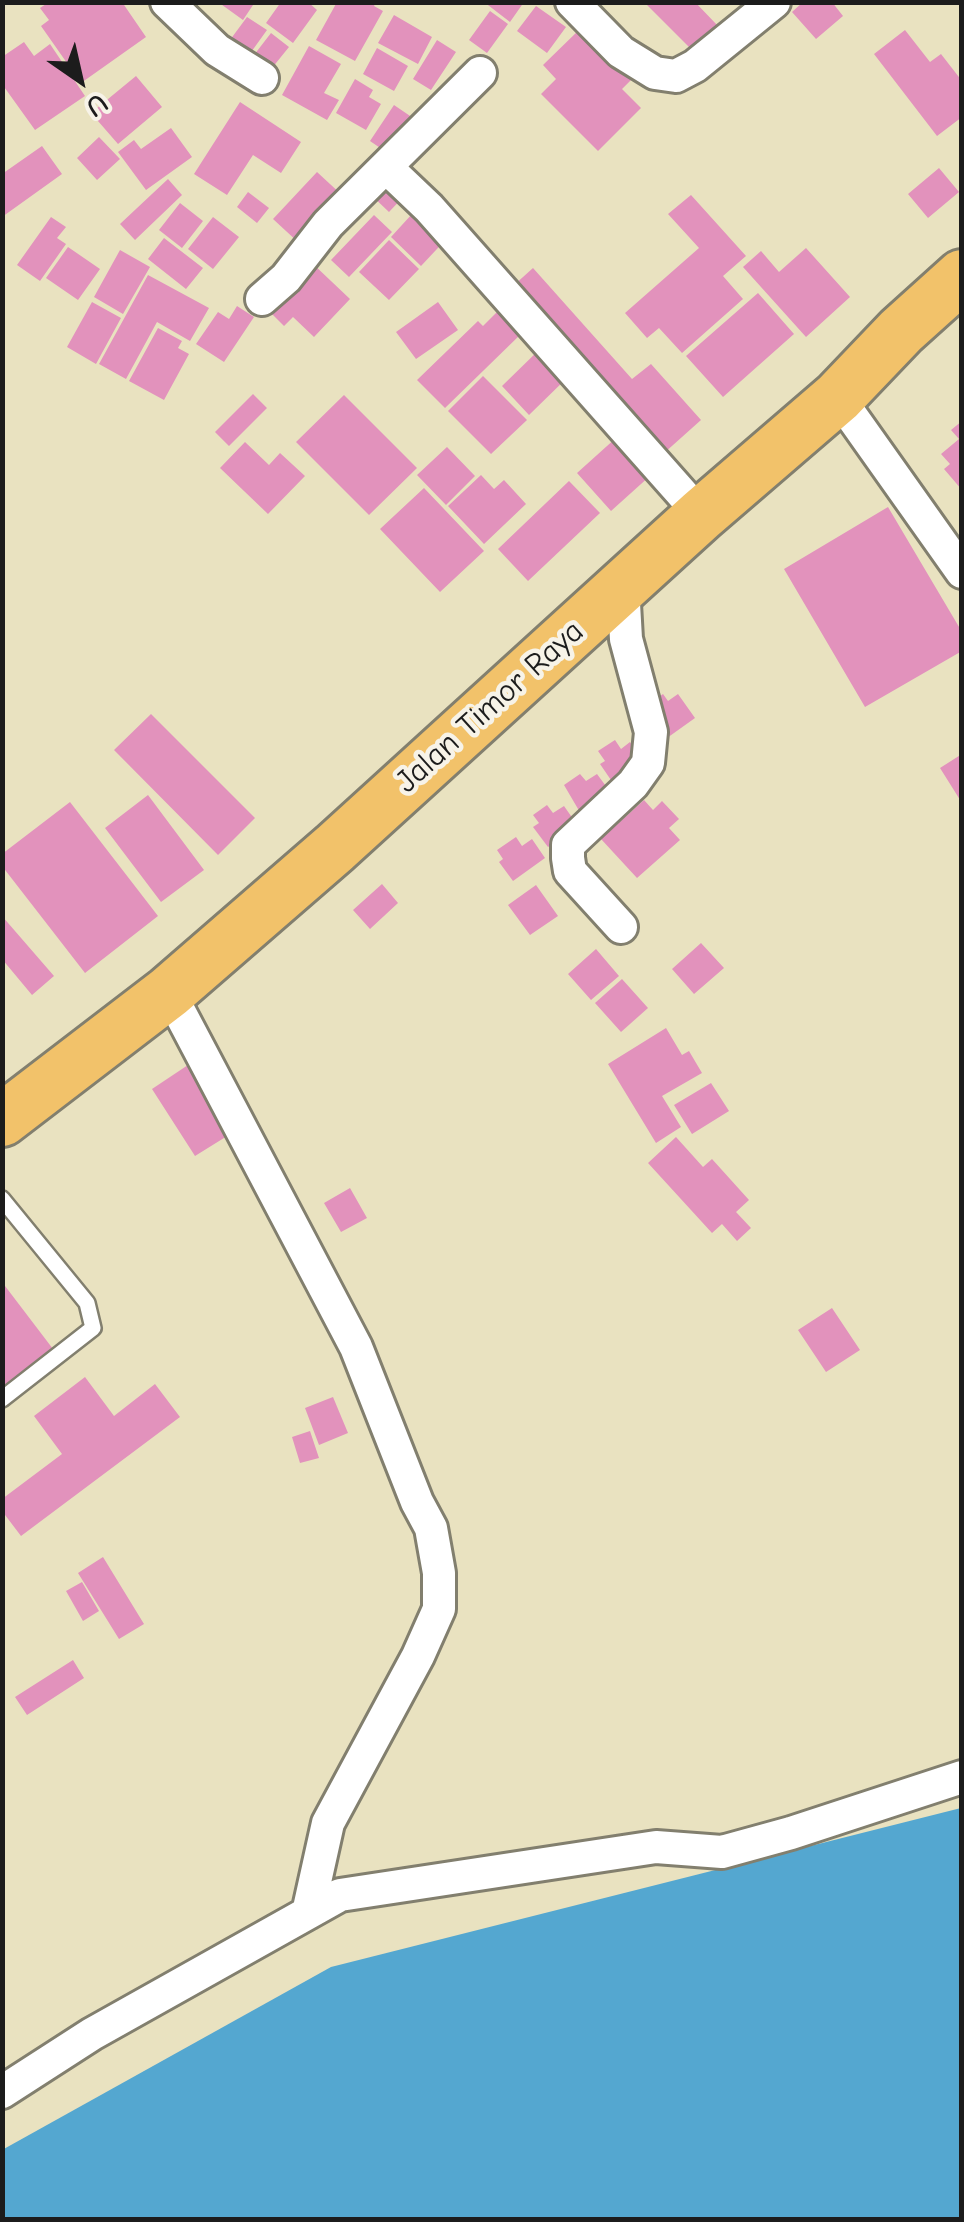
<!DOCTYPE html>
<style>
body{margin:0}
#map{position:relative;width:964px;height:2222px;overflow:hidden;background:#e9e2c0;font-family:"Comic Neue",sans-serif}
canvas{display:block}
.frame{position:absolute;inset:0;border:5px solid #1c1c1c;pointer-events:none}
.north{position:absolute;left:30px;top:30px;width:100px;height:100px;-webkit-text-stroke:8px #f7f3e8;paint-order:stroke;rotate:146deg;font-size:28px;font-weight:700;line-height:40px;text-align:center;color:#1c1c1c}
.north::after{content:'';display:block;margin:auto;width:35px;height:45px;background:#1c1c1c;clip-path:polygon(50% 0,100% 100%,50% 72%,0 100%)}
</style>
<div id="map">
<canvas width="964" height="2222"></canvas>
<div class="frame"></div>
<div class="north">U</div>
</div>
<script>
const c = document.querySelector('canvas').getContext('2d');
c.lineJoin = 'round';
function fillPath(path, color) {
  c.fillStyle = color;
  c.fill(path, 'evenodd');
}
function shape(rows) {
  const path = new Path2D();
  for (const r of rows) {
    path.moveTo(r[0], r[1]);
    for (let i = 2; i < r.length; i += 2) path.lineTo(r[i], r[i + 1]);
  }
  return path;
}
function trace(path, color, width, dash) {
  c.strokeStyle = color;
  c.lineWidth = width;
  c.lineCap = dash ? 'butt' : 'round';
  c.setLineDash(dash || []);
  c.stroke(path);
}
function drawText(font, color, halo, rows, align = 'center') {
  c.font = font + ' "Comic Neue",sans-serif';
  c.lineWidth = 9;
  c.setLineDash([]);
  c.textBaseline = 'middle';
  c.strokeStyle = halo;
  c.fillStyle = color;
  for (const [text, x, y, turn = 0] of rows) {
    c.save();
    c.translate(x, y);
    c.rotate((+turn || 0) * Math.PI / 180);
    c.textAlign = isNaN(turn) ? turn : align;
    if (halo) c.strokeText(text, 0, 0);
    c.fillText(text, 0, 0);
    c.restore();
  }
}
const water = shape([
 [961,1808,961,2219,3,2219,2,2150,331,1967]
]);
const building = shape([
 [49,2,122,2,146,37,81,83,41,26,49,20,40,8],
 [218,2,255,2,243,20],
 [281,2,308,2,317,10,293,43,266,23],
 [337,2,376,2,374,6,383,11,355,61,316,40],
 [484,2,524,2,510,22],
 [650,2,695,2,718,26,693,51,647,5],
 [803,2,832,2,843,16,816,39,792,12],
 [536,6,566,27,547,53,517,31],
 [490,11,508,24,487,53,469,40],
 [394,15,432,37,418,64,378,43],
 [247,17,267,30,249,55,230,40],
 [581,28,632,79,622,89,641,108,598,151,541,94,556,79,543,65],
 [905,30,930,62,941,54,962,81,962,117,937,136,874,54],
 [271,33,289,47,272,68,254,55],
 [437,40,456,52,431,90,413,79],
 [24,42,34,56,50,44,85,96,35,130,2,84,2,57],
 [309,46,341,64,324,93,339,100,327,120,282,95],
 [377,48,408,66,394,91,363,74],
 [136,76,162,107,118,144,91,113],
 [355,79,373,90,369,97,381,104,366,130,336,113],
 [240,102,301,142,281,173,253,155,227,195,194,174],
 [394,105,416,120,392,156,370,141],
 [171,128,192,157,146,190,118,152,134,140,141,149],
 [99,137,120,159,97,180,77,158],
 [42,146,62,174,2,217,2,174],
 [939,168,959,192,928,218,908,194],
 [317,172,343,196,299,243,273,219],
 [387,174,407,193,389,212,369,193],
 [168,179,182,195,135,240,120,224],
 [248,192,269,208,257,223,237,207],
 [691,195,746,256,723,276,743,299,682,353,659,328,647,338,625,313,699,248,668,214],
 [180,203,203,221,182,248,159,230],
 [412,214,421,223,451,234,421,266,391,237],
 [374,215,392,232,349,277,331,260],
 [51,217,66,227,57,238,66,244,40,281,17,265],
 [213,217,239,237,213,269,188,249],
 [164,238,203,268,186,289,148,259],
 [389,240,419,269,389,300,359,272],
 [68,247,100,269,78,300,46,278],
 [806,248,850,297,806,337,743,267,761,251,779,272],
 [120,250,150,267,123,314,94,297],
 [312,263,350,299,314,337,293,317,284,326,268,310],
 [533,268,632,379,651,364,701,420,663,454,513,286],
 [148,275,209,308,190,341,157,322,126,379,99,364],
 [758,293,794,334,723,397,686,356],
 [92,302,121,318,96,364,67,347],
 [438,302,458,330,416,359,396,332],
 [237,306,254,317,224,362,196,344,218,312,229,319],
 [499,310,522,333,445,408,417,380,478,321,483,326],
 [158,328,182,341,178,348,189,354,164,400,129,381],
 [542,347,570,375,529,415,502,386],
 [483,376,527,420,491,454,448,411],
 [253,394,267,408,229,446,215,432],
 [344,395,417,468,369,515,296,442],
 [962,421,962,490,944,469,950,464,941,454,959,439,951,430],
 [617,437,651,475,611,511,577,473],
 [245,442,269,465,280,453,305,476,268,514,220,468],
 [447,447,475,476,446,505,417,475],
 [481,475,494,489,504,480,526,504,484,544,448,506],
 [569,481,600,513,528,581,498,549],
 [424,488,484,551,440,592,380,529],
 [888,507,962,632,962,651,865,707,784,569],
 [663,694,668,701,678,694,695,718,667,738,649,704],
 [151,714,255,818,218,855,114,750],
 [615,740,621,749,630,742,643,761,613,783,600,764,605,761,598,751],
 [962,754,962,803,940,768],
 [580,774,586,781,597,774,611,793,581,814,564,785],
 [148,795,204,870,161,902,105,828],
 [644,800,653,810,662,801,679,819,669,828,680,840,637,878,601,839],
 [70,802,158,916,85,973,2,866,2,854],
 [547,805,553,813,564,806,578,826,548,847,533,827,539,823,533,815],
 [516,837,522,846,532,839,545,858,513,881,499,862,503,859,497,850],
 [382,884,398,903,370,929,353,910],
 [536,885,558,916,530,935,508,905],
 [2,916,54,976,32,995,2,959],
 [701,943,724,968,694,994,672,969],
 [596,949,619,976,591,1000,568,974],
 [622,979,648,1008,621,1032,595,1003],
 [666,1028,682,1055,689,1051,702,1073,662,1096,681,1127,656,1143,608,1064],
 [188,1065,232,1133,195,1156,152,1089],
 [711,1083,729,1111,692,1134,674,1105],
 [676,1137,703,1167,712,1159,749,1200,736,1212,751,1228,737,1241,722,1224,712,1233,648,1163],
 [350,1188,367,1218,341,1232,324,1203],
 [2,1282,53,1349,2,1388],
 [832,1308,860,1350,826,1372,798,1330],
 [85,1377,114,1416,155,1384,180,1417,21,1536,2,1511,2,1499,62,1454,34,1416],
 [333,1397,348,1433,319,1445,305,1408],
 [310,1431,319,1458,300,1463,292,1437],
 [103,1557,144,1624,119,1639,78,1573],
 [82,1582,99,1611,83,1621,66,1591],
 [73,1660,84,1678,27,1715,15,1697]
]);
const service = shape([
 [2,1199,87,1303,93,1328,2,1399]
]);
const minor = shape([
 [167,2,217,50,262,78],
 [572,2,621,52,655,73,676,76,695,66,774,2],
 [387,168,429,208,701,515],
 [262,299,286,278,328,224,480,73],
 [838,397,962,572],
 [621,927,570,871,568,858,568,845,633,784,648,763,651,732,626,639,623,586],
 [169,992,356,1347,417,1502,431,1528,439,1573,439,1609,418,1656,328,1823,308,1913],
 [2,2092,92,2034,340,1895,656,1847,722,1852,791,1833,962,1777]
]);
const trunk = shape([
 [2,1120,169,992,335,848,701,515,838,397,901,331,962,276]
]);
const streetNames = [
 ["Jalan Timor Raya",490,707,-42]
];
fillPath(water, '#54a7d0');
fillPath(building, '#e292bc');
trace(service, '#827f6e', 20);
trace(minor, '#827f6e', 38);
trace(trunk, '#827f6e', 58);
trace(service, '#fff', 15);
trace(minor, '#fff', 32);
trace(trunk, '#f2c26a', 52);
drawText('32px', '#1c1c1c', '#f7f3e8', streetNames);
</script>
